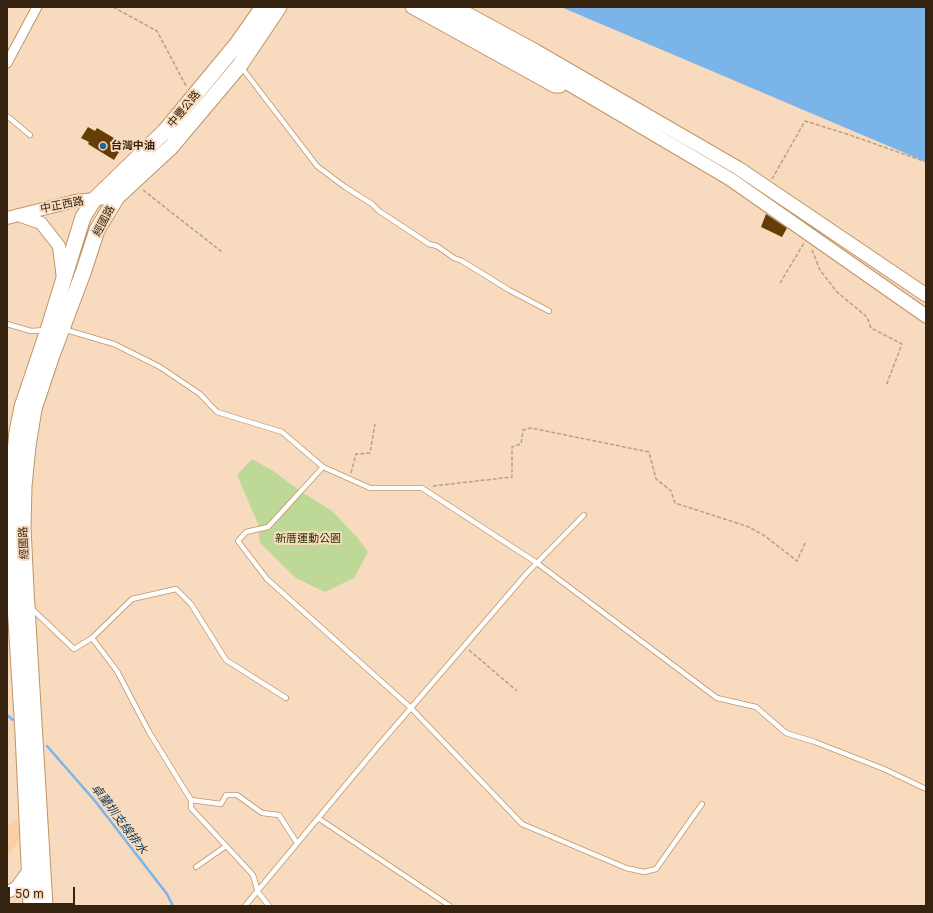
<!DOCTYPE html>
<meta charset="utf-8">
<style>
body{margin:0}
#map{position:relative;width:933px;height:913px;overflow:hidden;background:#f8dbbe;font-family:Inter,sans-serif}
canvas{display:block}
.frame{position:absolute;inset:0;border:8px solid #35230f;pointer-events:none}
.scale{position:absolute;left:8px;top:887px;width:67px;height:18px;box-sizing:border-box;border:2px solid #35230f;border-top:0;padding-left:5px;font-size:12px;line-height:14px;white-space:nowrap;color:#35230f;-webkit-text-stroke:3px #f8dbbe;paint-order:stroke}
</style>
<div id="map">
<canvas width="933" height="913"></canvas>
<div class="frame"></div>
<div class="scale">50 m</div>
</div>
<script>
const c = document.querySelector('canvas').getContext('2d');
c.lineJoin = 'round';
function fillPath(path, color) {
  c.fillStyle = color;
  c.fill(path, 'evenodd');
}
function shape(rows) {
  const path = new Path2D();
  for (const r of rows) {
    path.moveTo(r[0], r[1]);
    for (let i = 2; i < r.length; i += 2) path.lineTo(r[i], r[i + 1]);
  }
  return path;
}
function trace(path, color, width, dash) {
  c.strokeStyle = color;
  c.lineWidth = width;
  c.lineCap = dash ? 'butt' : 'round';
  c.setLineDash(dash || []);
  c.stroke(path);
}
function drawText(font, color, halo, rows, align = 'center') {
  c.font = font + ' Inter,"Noto Sans TC",sans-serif';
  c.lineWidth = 4;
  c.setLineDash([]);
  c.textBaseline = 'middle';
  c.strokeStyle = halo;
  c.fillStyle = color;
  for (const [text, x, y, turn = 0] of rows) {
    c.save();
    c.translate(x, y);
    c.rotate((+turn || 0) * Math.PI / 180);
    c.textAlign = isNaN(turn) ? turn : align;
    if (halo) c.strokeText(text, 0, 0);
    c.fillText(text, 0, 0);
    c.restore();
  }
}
const built = shape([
 [17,819,21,838,7,857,7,824,9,825]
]);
const green = shape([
 [252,459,272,470,300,491,331,510,357,537,368,552,354,578,325,592,296,578,260,543,258,524,237,475]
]);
const water = shape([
 [561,7,926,7,926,162]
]);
const stream = shape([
 [7,715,13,720],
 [47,746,95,801,167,894,173,906]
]);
const building = shape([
 [88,127,95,131,97,128,124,144,114,160,88,144,89,142,81,138],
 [766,214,787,228,782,237,761,227]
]);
const path = shape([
 [113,7,157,31,186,86],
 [772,179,805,121,847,134,926,162],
 [143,190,222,252],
 [812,250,820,270,837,292,867,317,871,328,902,344,886,386],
 [780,283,804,243],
 [351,473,356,454,370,453,375,424],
 [433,486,512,477,512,447,521,444,523,430,531,428,649,452,656,479,671,491,675,503,749,527,765,536,797,561,805,543],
 [469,650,517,691]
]);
const service = shape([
 [242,68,317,166,345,187,372,204,379,211,429,244,437,246,454,258,462,261,509,290,549,311],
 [7,116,30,135],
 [7,324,31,331,46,330],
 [63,329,114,344,160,367,200,394,217,412,282,432,323,467,370,488,422,488,537,563,717,698,756,707,786,733,815,742,884,769,926,789],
 [323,467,268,527,246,532,238,541,267,579,411,708,522,824,626,868,644,872,656,869,702,804],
 [31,608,74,649,92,638,132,599,176,589,191,604,226,660,286,698],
 [92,638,117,671,149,732,191,800,221,804,226,795,237,795,262,813,279,815,297,843],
 [191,800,191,808,253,875,258,892,269,906],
 [318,818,450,906],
 [196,867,226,846],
 [245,906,379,745,527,573,584,515]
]);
const minor = shape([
 [7,63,37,7]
]);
const tertiary = shape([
 [18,215,41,223,59,246,63,279],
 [7,218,75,201,117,197],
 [7,892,16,888,29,870]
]);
const secondary = shape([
 [412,7,555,86,560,86],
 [433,7,523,57,730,179,926,316],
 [455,7,536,51,738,168,926,295]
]);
const primary = shape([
 [31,906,23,733,14,588,12,512,13,470,17,432,22,407,48,330,83,217,94,200,165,131,237,44,263,7],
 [45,906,26,590,23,527,24,486,28,446,34,409,52,355,83,273,97,230,117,197,171,147,240,65,279,7]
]);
const markers = [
 [103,146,4,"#22659a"]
];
const streetNames = [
 ["中豐公路",184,109,-50],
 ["中正西路",62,205,-11],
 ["經國路",104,221,-62],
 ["經國路",24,543,-92]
];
const poiNames = [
 ["台灣中油",111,146]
];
const parkNames = [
 ["新厝運動公園",308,539]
];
const waterNames = [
 ["卓蘭圳支線排水",119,819,53]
];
fillPath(built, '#facfa3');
fillPath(green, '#bed997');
fillPath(water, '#7ab4e9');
trace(stream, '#7ab4e9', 2.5);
fillPath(building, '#653d07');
trace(service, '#c19464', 6);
trace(minor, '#c19464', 11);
trace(tertiary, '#c19464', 14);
trace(secondary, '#c19464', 15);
trace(primary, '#c19464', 17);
trace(path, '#b99f85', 1.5, [4, 2]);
trace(service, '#fff', 4.5);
trace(minor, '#fff', 9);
trace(tertiary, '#fff', 12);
trace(secondary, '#fff', 13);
trace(primary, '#fff', 15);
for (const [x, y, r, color] of markers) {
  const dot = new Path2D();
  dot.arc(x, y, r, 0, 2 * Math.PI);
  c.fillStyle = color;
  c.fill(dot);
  trace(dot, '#f8dbbe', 1.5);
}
drawText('11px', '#35230f', '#f8dbbe', streetNames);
drawText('bold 11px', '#35230f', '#f8dbbe', poiNames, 'left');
drawText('11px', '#253601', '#f8dbbe', parkNames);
drawText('italic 12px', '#0d395c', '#f8dbbe', waterNames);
</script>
